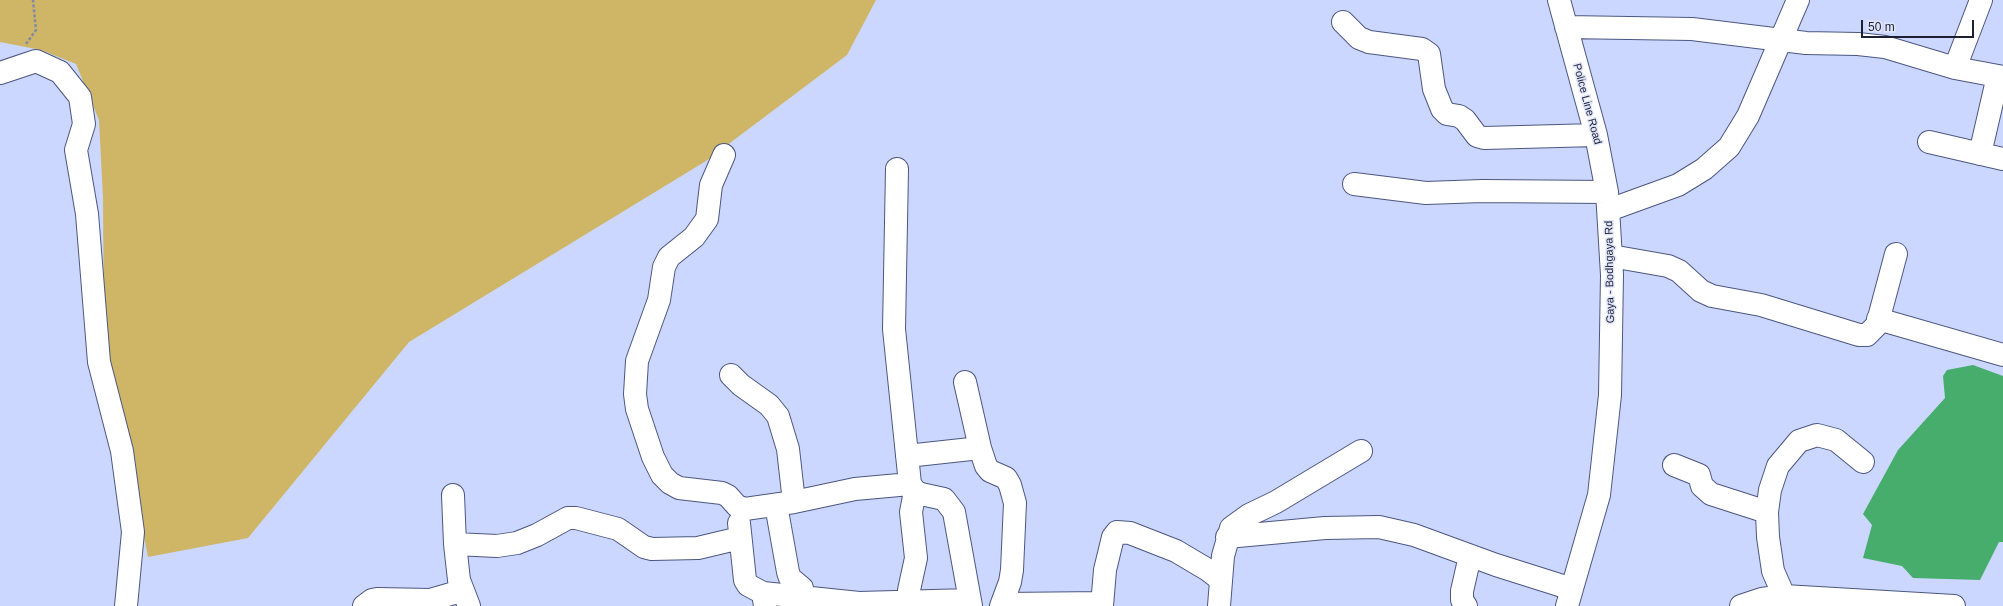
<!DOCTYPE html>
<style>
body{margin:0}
#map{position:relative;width:2003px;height:606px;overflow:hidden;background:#ccd7ff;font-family:Arial,sans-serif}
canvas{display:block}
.scale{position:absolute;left:1861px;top:20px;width:113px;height:18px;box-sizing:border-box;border:2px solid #1c2032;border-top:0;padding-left:5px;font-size:12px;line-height:14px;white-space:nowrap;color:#1c2032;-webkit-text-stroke:3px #e0e5f9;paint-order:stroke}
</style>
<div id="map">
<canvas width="2003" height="606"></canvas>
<div class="scale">50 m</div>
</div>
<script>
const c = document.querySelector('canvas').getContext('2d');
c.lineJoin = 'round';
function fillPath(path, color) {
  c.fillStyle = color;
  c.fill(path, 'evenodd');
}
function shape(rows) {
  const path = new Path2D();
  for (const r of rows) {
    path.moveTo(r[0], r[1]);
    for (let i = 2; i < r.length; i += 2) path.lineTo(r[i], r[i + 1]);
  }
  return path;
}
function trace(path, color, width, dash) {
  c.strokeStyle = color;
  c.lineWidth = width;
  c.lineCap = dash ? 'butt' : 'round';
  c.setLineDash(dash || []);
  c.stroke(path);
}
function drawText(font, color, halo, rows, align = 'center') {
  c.font = font + ' Arial,sans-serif';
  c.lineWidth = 3;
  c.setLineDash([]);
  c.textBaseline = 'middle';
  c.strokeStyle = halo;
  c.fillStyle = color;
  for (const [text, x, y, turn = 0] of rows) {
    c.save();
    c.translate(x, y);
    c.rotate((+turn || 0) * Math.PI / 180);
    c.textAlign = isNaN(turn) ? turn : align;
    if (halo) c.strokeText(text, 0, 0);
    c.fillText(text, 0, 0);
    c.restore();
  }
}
const green = shape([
 [0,0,876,0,847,55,706,161,409,342,248,538,148,557,104,336,103,199,99,120,76,64,41,50,0,42]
]);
const water = shape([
 [1973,365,2003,376,2003,542,1999,542,1980,580,1913,578,1902,566,1863,558,1872,525,1863,514,1898,450,1945,398,1943,376,1947,370]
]);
const path = shape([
 [26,44,36,30,33,0]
]);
const minor = shape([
 [1559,0,1596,135,1607,192,1612,275,1610,395,1599,495,1567,606],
 [1343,22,1359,38,1369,42,1422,49,1429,54,1434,89,1442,109,1447,114,1459,116,1465,120,1477,136,1484,138,1596,135],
 [1566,27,1692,29,1806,43,1858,44,1885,47,1955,68,2003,77],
 [1955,68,1981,0],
 [0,73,36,61,60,72,80,97,84,124,76,150,87,214,99,362,122,451,133,532,126,606],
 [1929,142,2003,159],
 [1980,154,1998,76],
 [724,155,711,185,707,219,694,237,669,257,664,267,659,300,637,361,635,394,637,409,653,457,662,475,670,483,679,488,722,493,728,496,737,506,745,509,794,502,855,489,910,484],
 [897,169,894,329,910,484,915,491,921,494,944,499,954,512,971,606],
 [1354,184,1426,193,1482,191,1607,192],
 [1609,210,1678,185,1704,169,1729,147,1748,116,1798,0],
 [1611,256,1668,266,1679,271,1701,291,1712,296,1761,305,1859,335,1867,335,1877,325,1896,254],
 [1878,319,2003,355],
 [731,375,741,385,769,405,778,416,788,449,794,502],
 [965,382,980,448,986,466,990,471,1006,478,1010,485,1015,503,1012,570,1010,582,1001,606],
 [907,456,980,448],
 [1674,465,1699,475,1702,486,1711,494,1767,512],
 [453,495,455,544,459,580,469,606],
 [776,505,788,572,790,578,802,588,803,597],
 [739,523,745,580,748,585,763,593,765,606],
 [1227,537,1325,528,1379,527,1414,535,1496,565,1572,589],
 [455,544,497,546,517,543,537,535,568,518,576,518,618,529,644,547,652,549,698,548,740,538],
 [763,593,859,603,970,600],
 [1784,596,1773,571,1768,537,1767,512,1770,490,1778,466,1799,441,1817,435,1836,440,1863,462],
 [909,602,909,590,916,558,911,512,915,491],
 [1003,604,1102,603],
 [364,606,372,600,377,599,430,600,461,591],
 [1102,606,1105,570,1113,537,1117,532,1130,533,1176,551,1208,570,1221,580],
 [1219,606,1223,556,1231,528,1249,515,1276,502,1361,451],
 [1466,606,1462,600,1462,591,1470,556],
 [1741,606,1762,599,1784,596,1954,606]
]);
const streetNames = [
 ["Police Line Road",1587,104,75],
 ["Gaya - Bodhgaya Rd",1610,272,-91]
];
fillPath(green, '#ceb666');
fillPath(water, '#46ad6c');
trace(minor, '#4c5781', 24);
trace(path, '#828aa9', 2.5, [3, 2]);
trace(minor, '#fff', 22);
drawText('11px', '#1c2032', '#e0e5f9', streetNames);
</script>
